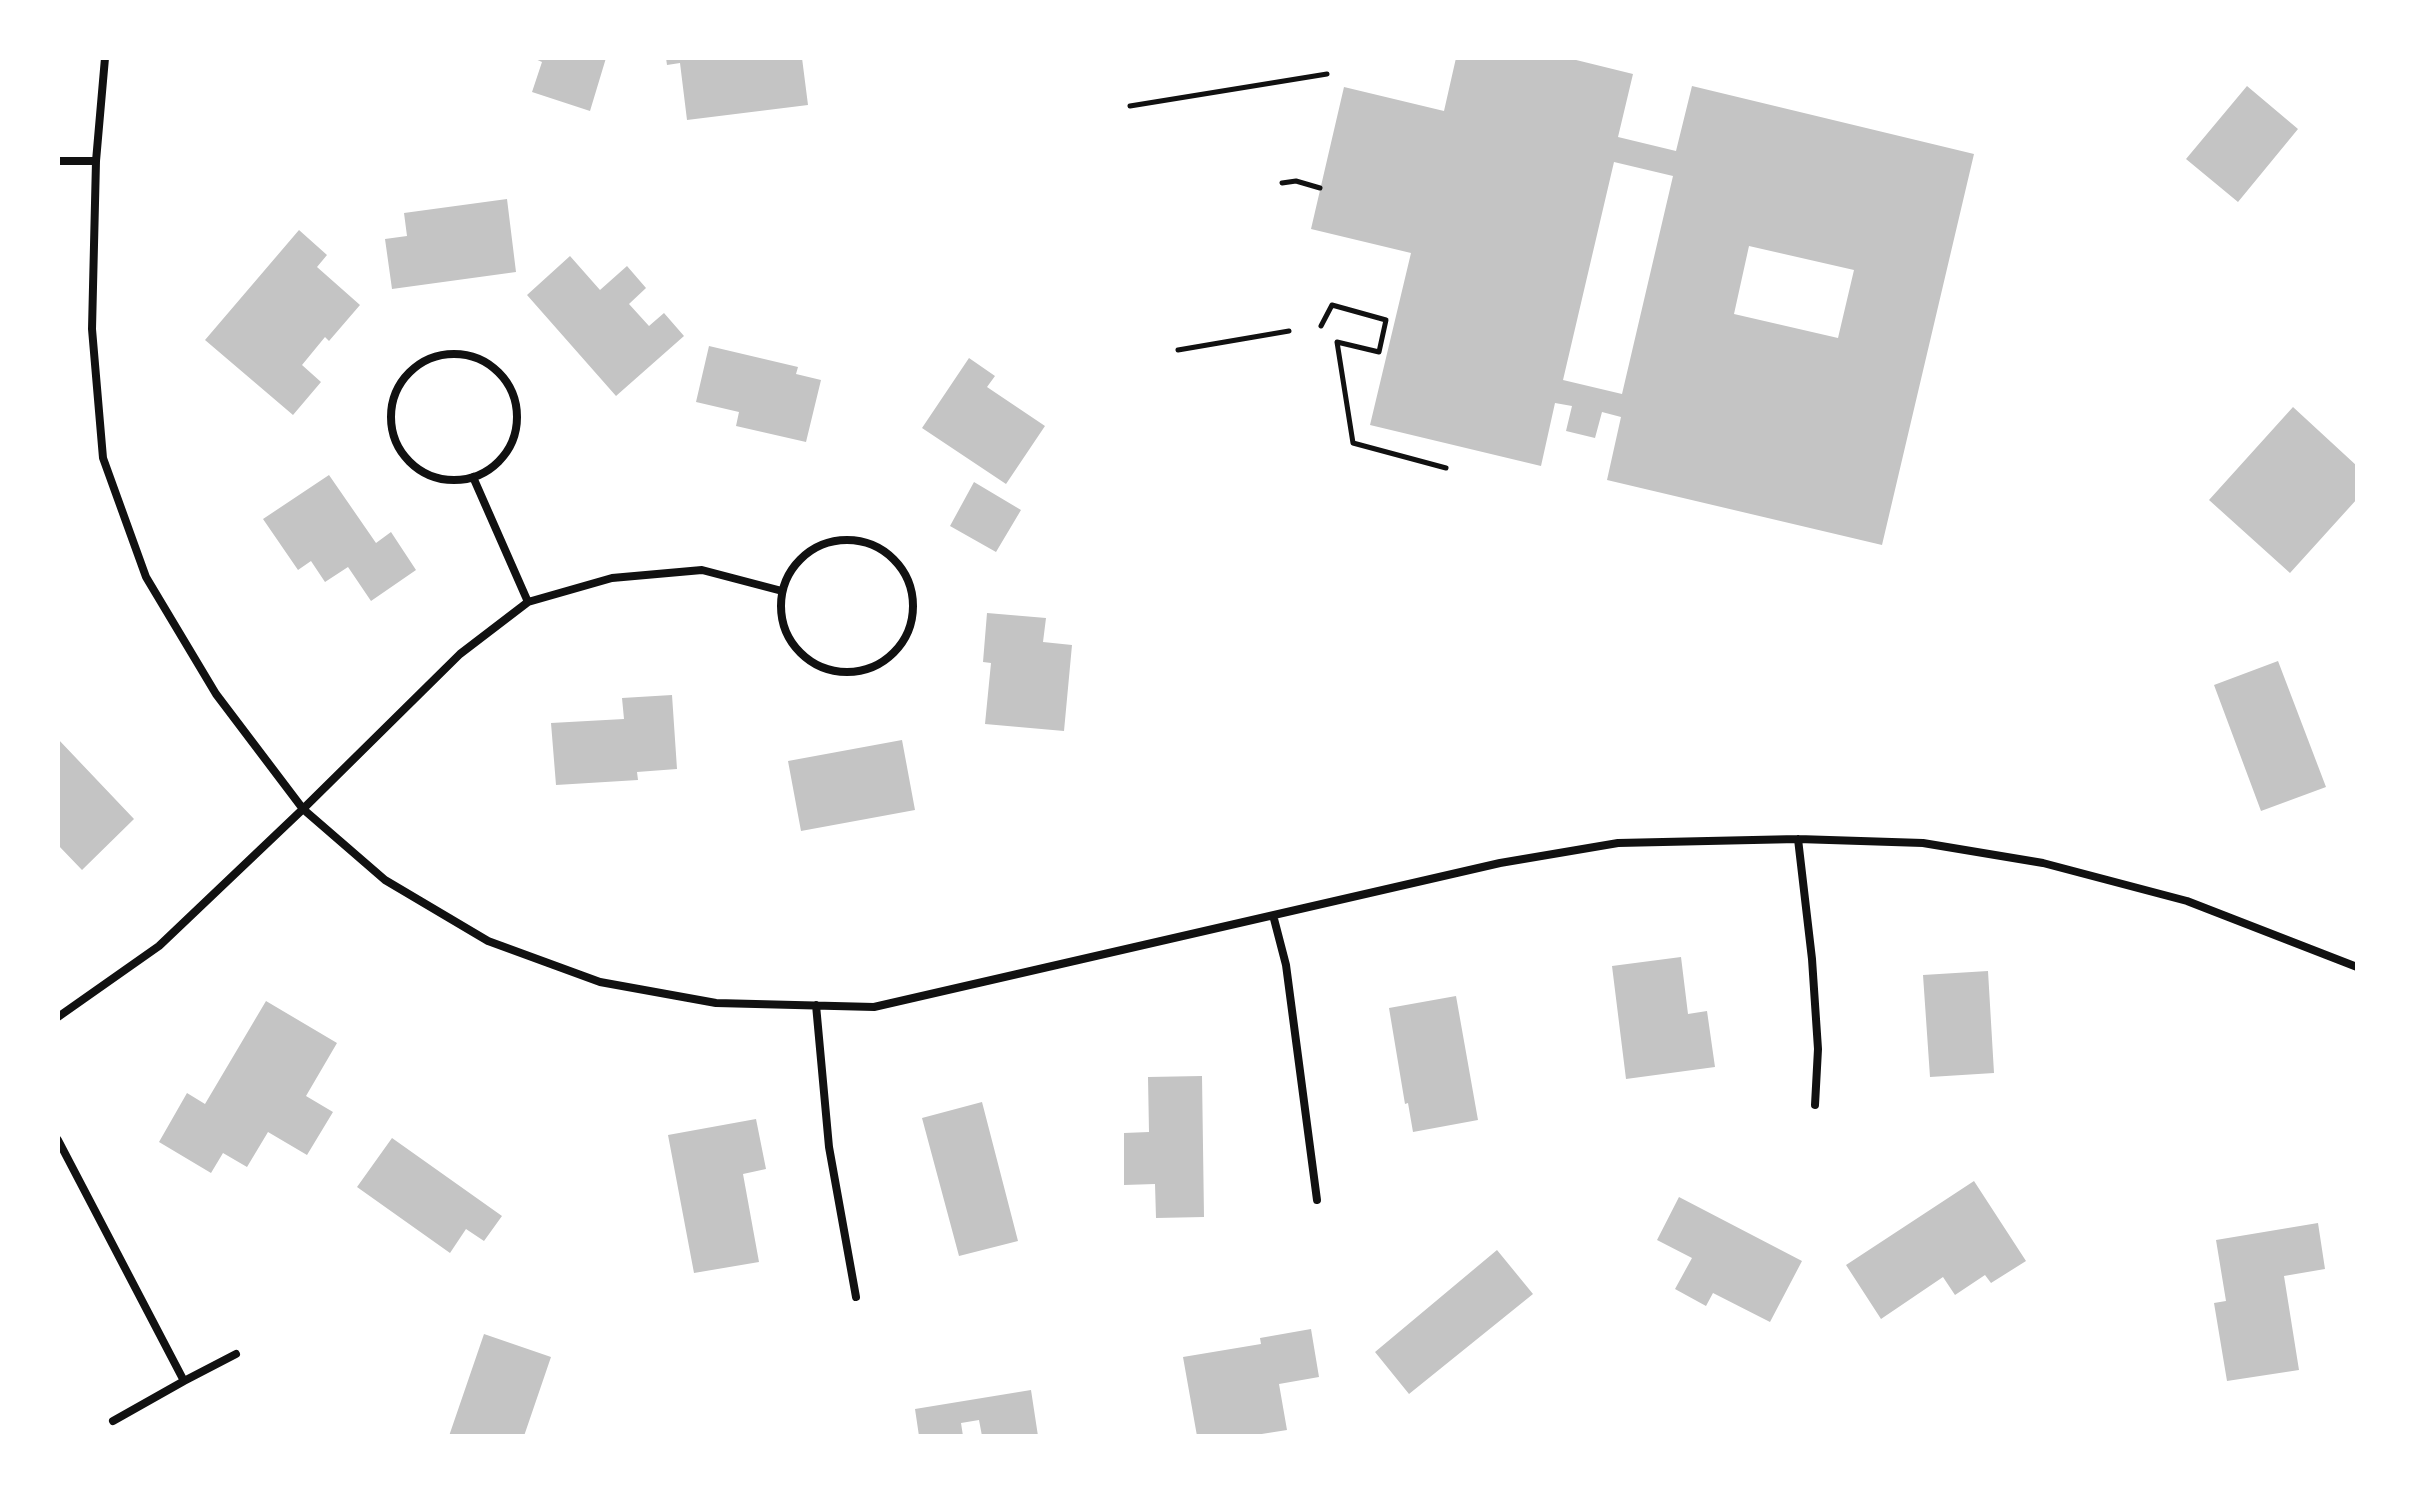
<!DOCTYPE html>
<style>
body{margin:0}
#map{position:relative;width:2415px;height:1494px;overflow:hidden;background:#fff;font-family:"Sofia Sans Condensed",sans-serif}
canvas{display:block}
.frame{position:absolute;inset:0;border:60px solid #fff;pointer-events:none}
</style>
<div id="map">
<canvas width="2415" height="1494"></canvas>
<div class="frame"></div>
</div>
<script>
const c = document.querySelector('canvas').getContext('2d');
c.lineJoin = 'round';
function fillPath(path, color) {
  c.fillStyle = color;
  c.fill(path, 'evenodd');
}
function shape(rows) {
  const path = new Path2D();
  for (const r of rows) {
    if (r.length === 3) {
      path.moveTo(r[0] + r[2], r[1]);
      path.arc(r[0], r[1], r[2], 0, 2 * Math.PI);
      continue;
    }
    path.moveTo(r[0], r[1]);
    for (let i = 2; i < r.length; i += 2) path.lineTo(r[i], r[i + 1]);
  }
  return path;
}
function trace(path, color, width, dash) {
  c.strokeStyle = color;
  c.lineWidth = width;
  c.lineCap = dash ? 'butt' : 'round';
  c.setLineDash(dash || []);
  c.stroke(path);
}
const building = shape([
 [533,58,606,58,590,111,532,92,542,62],
 [666,58,802,58,808,105,687,120,680,63,667,65],
 [1456,58,1568,58,1633,74,1618,137,1676,151,1692,86,1974,154,1882,545,1607,480,1621,417,1602,412,1595,438,1566,431,1572,406,1555,403,1541,466,1370,425,1411,253,1311,229,1344,87,1444,111],
 [1614,162,1673,176,1622,394,1563,380],
 [1749,246,1854,270,1838,338,1734,314],
 [2247,86,2298,129,2238,202,2186,159],
 [507,199,516,272,392,289,385,239,407,236,404,213],
 [299,230,327,255,317,267,360,305,329,341,325,337,302,365,321,382,293,415,205,340],
 [570,256,600,290,627,266,646,288,629,304,649,326,664,313,684,336,616,396,527,295],
 [709,346,798,367,796,374,821,380,806,442,736,426,739,412,696,402],
 [969,358,995,376,987,387,1045,426,1006,484,922,428],
 [2293,407,2357,466,2357,499,2290,573,2209,500],
 [329,475,376,543,391,532,416,570,371,601,348,567,325,582,311,561,298,570,263,519],
 [974,482,1021,510,996,552,950,526],
 [987,613,1046,618,1043,642,1072,645,1064,731,985,724,991,663,983,662],
 [2278,661,2326,787,2261,811,2214,685],
 [672,695,677,769,637,772,638,780,556,785,551,723,624,719,622,698],
 [58,739,134,819,82,870,58,845],
 [902,740,915,810,801,831,788,761],
 [1681,957,1688,1014,1707,1011,1715,1067,1626,1079,1612,966],
 [1988,971,1994,1073,1930,1077,1923,975],
 [1456,996,1478,1120,1413,1132,1408,1103,1405,1104,1389,1008],
 [266,1001,337,1043,306,1096,333,1112,307,1155,268,1132,247,1167,223,1153,211,1173,159,1142,187,1093,205,1104],
 [1202,1076,1204,1217,1156,1218,1155,1184,1124,1185,1124,1133,1149,1132,1148,1077],
 [982,1102,1018,1241,959,1256,922,1118],
 [756,1119,766,1169,743,1174,759,1262,694,1273,668,1135],
 [392,1138,502,1216,484,1241,466,1229,450,1253,357,1187],
 [1974,1181,2026,1261,1991,1283,1985,1275,1955,1295,1943,1277,1881,1319,1846,1265],
 [1679,1197,1802,1261,1770,1322,1713,1293,1706,1306,1675,1289,1692,1258,1657,1240],
 [2318,1223,2325,1269,2284,1276,2299,1370,2227,1381,2214,1303,2226,1301,2216,1240],
 [1497,1250,1533,1294,1409,1394,1375,1352],
 [1311,1329,1319,1377,1279,1384,1287,1430,1249,1436,1197,1436,1183,1357,1261,1344,1260,1338],
 [484,1334,551,1357,524,1436,449,1436],
 [1031,1390,1038,1436,982,1436,979,1420,961,1423,963,1436,919,1436,915,1409]
]);
const path = shape([
 [1130,106,1327,74],
 [1282,183,1296,181,1320,188],
 [1321,326,1332,305,1386,320,1379,352,1337,342,1353,443,1446,468],
 [1178,350,1289,331]
]);
const minor = shape([
 [105,58,96,161,92,329,103,458,146,577,216,694,303,809,385,880,488,941,600,982,716,1003,874,1007,1500,863,1618,843,1798,839,1923,843,2043,863,2187,901,2357,967],
 [58,161,96,161],
 [454,417,63],
 [473,477,528,602],
 [847,606,66],
 [1798,839,1812,959,1818,1049,1815,1105],
 [1273,915,1286,965,1317,1200],
 [816,1005,829,1147,856,1297],
 [58,1017,159,946,303,809,460,654,528,602,612,578,702,570,782,591],
 [58,1140,184,1381,113,1421],
 [184,1381,236,1354]
]);
fillPath(building, '#c4c4c4');
trace(path, '#111', 5);
trace(minor, '#111', 8);
</script>
